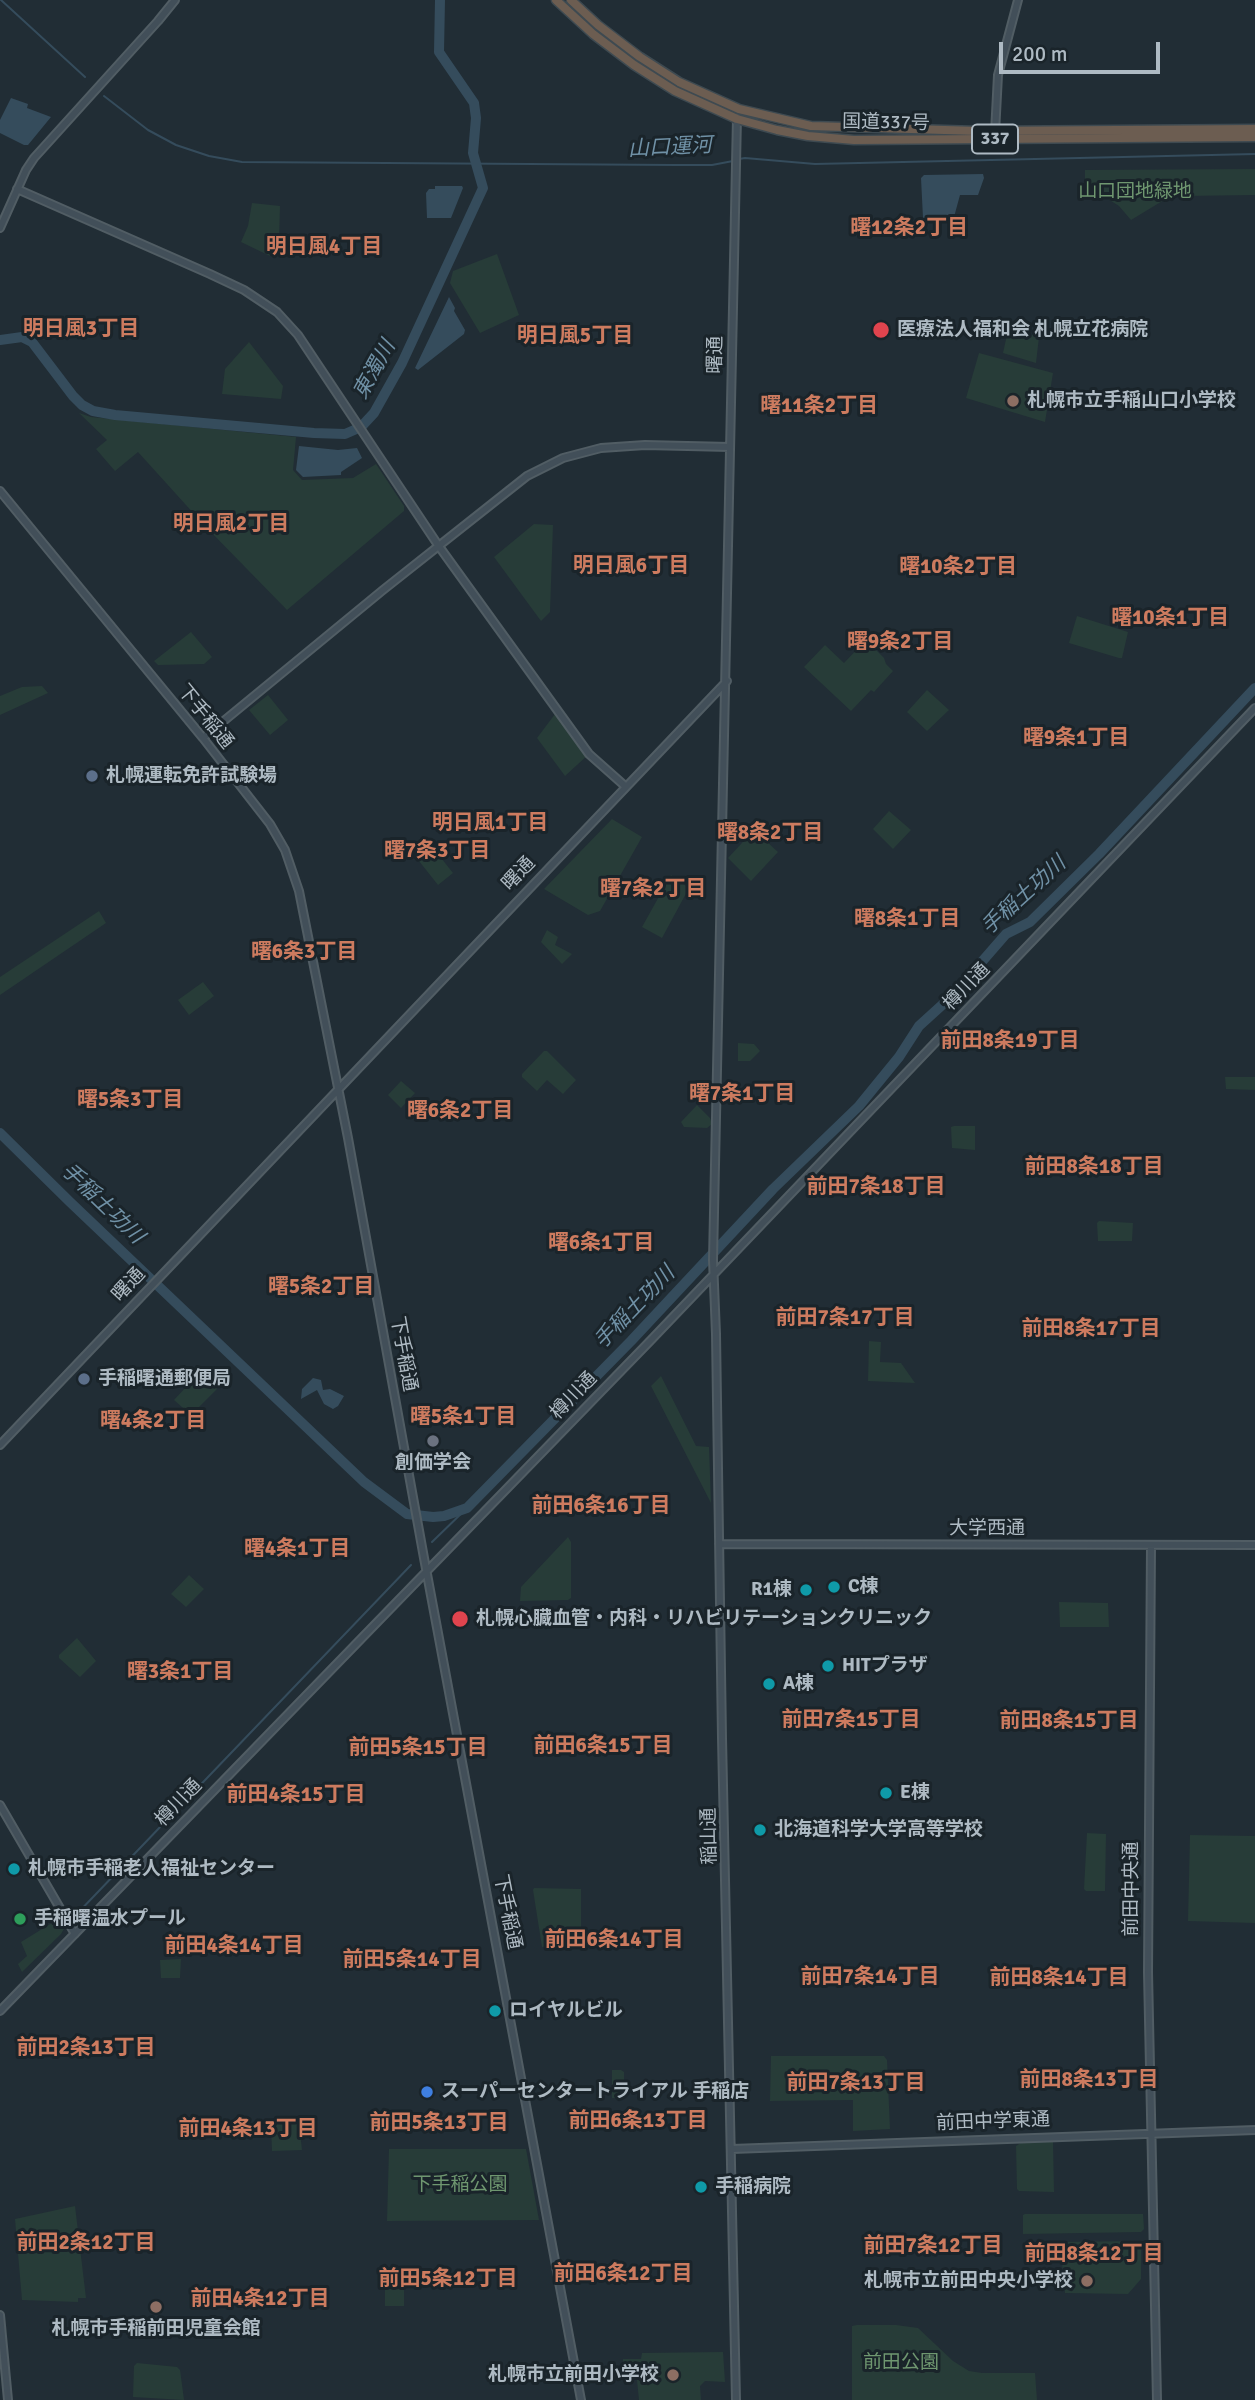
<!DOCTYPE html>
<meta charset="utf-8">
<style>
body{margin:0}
#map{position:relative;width:1255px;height:2400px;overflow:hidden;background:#212d35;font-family:Signika,sans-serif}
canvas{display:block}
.scale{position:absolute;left:999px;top:42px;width:161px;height:32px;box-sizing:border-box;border:4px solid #aebac3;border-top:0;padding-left:9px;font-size:21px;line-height:24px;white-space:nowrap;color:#aebac3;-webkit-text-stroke:5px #1a242a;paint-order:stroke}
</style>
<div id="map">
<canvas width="1255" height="2400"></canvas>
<div class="scale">200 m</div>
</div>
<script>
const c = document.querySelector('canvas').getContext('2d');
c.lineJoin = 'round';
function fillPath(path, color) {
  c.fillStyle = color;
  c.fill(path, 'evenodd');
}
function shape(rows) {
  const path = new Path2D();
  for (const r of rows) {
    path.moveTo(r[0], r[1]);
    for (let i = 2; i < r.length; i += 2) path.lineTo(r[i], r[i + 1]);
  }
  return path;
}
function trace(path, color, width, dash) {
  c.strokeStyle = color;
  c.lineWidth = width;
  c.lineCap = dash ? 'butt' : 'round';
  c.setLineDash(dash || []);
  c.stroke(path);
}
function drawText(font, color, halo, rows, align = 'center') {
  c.font = font + ' Signika,"Noto Sans JP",sans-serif';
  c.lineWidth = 6;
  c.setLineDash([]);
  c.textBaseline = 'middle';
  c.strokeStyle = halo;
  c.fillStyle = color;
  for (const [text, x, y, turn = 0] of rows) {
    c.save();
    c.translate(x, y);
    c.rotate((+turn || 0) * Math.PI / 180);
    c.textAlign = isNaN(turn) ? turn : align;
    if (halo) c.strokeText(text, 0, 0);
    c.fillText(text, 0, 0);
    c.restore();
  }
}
const green = shape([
 [1255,169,1255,195,1183,196,1164,200,1131,220,1119,206,1108,199,1085,196,1085,170],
 [252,203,280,206,279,242,270,256,241,242,248,226],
 [497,254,519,315,480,333,450,283,453,271],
 [1007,335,1037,335,1039,337,1036,363,1003,353],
 [249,342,283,386,281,399,222,394,225,369],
 [979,353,1053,373,1045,422,966,398],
 [79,413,91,417,296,437,293,470,302,480,353,478,376,464,404,506,404,511,287,610,205,526,138,452,115,471,96,449,107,440],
 [534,524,553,525,550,612,541,621,494,557],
 [1077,616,1128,632,1122,658,1119,658,1069,643],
 [191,632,212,657,204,664,158,665,154,661],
 [866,640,884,658,886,664,893,671,874,692,871,690,851,711,804,667,825,645,844,663],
 [42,686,48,693,0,715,0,696,22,687],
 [927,690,949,710,927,731,907,712],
 [268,695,288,720,270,735,249,710],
 [558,710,589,754,565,776,537,738],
 [889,811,911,830,893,849,873,829],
 [612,819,642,837,600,911,588,915,544,889],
 [754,830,778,852,751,881,728,858],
 [434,849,453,873,438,885,419,861],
 [671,875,689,888,662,938,642,927],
 [99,911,106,923,0,995,0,977],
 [547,930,558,937,555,945,572,954,562,964,541,942],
 [203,982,214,996,189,1015,178,1000],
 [738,1043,754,1044,760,1051,750,1061,738,1061],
 [544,1051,547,1051,576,1080,563,1094,547,1080,537,1091,522,1077,522,1074],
 [1225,1077,1255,1077,1255,1090,1226,1089],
 [401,1081,415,1093,401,1108,388,1095],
 [697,1105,710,1118,712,1124,707,1128,684,1127,681,1122],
 [954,1126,975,1126,975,1150,952,1148,951,1127],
 [1099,1221,1133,1223,1132,1241,1098,1241,1097,1223],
 [869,1341,881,1342,880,1362,901,1363,915,1383,868,1381],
 [199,1373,217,1389,191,1415,174,1400],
 [661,1376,696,1446,709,1447,711,1503,651,1386],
 [568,1537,571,1542,571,1598,568,1600,520,1601,521,1587],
 [189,1575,204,1589,186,1607,171,1594],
 [1059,1602,1108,1603,1109,1627,1060,1627],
 [77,1638,96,1661,80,1677,59,1658,59,1655],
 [1087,1833,1106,1834,1105,1891,1086,1891,1084,1889],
 [1190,1835,1255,1836,1255,1923,1188,1921],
 [534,1888,581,1889,581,1946,542,1947,533,1890],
 [60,1918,65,1927,61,1934,22,1972,18,1964,27,1956,21,1942],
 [181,1959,180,1978,161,1978,160,1960],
 [771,2056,884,2056,887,2060,890,2129,853,2131,853,2100,770,2101],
 [612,2070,621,2070,624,2072,624,2098,612,2098],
 [273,2124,299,2124,302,2150,272,2151,271,2126],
 [1053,2141,1054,2192,1019,2191,1017,2189,1016,2146,1022,2142],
 [389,2149,526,2149,539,2220,387,2221],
 [75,2206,86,2298,78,2298,78,2302,22,2300,15,2219],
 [1025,2214,1143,2214,1144,2229,1141,2232,1023,2234,1023,2215],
 [1137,2241,1141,2247,1141,2279,1128,2294,1065,2293,1060,2242],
 [385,2274,404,2275,404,2306,385,2306],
 [857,2325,896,2325,918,2328,953,2361,969,2371,982,2373,1035,2373,1037,2400,852,2400,852,2326],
 [723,2352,725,2382,705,2381,700,2386,701,2400,639,2400,636,2370,623,2370,623,2359,641,2359,642,2353],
 [137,2363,177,2367,180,2370,184,2400,133,2397,134,2366]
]);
const water = shape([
 [11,98,28,104,27,108,51,117,28,145,24,145,0,133,0,120],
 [983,174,984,178,978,195,960,195,954,217,923,218,921,178,924,175],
 [435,186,462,186,463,188,451,218,427,218,426,193,429,189,435,189],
 [449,297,455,308,454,311,465,330,464,334,418,370,415,368],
 [299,446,338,450,357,448,362,458,341,472,341,475,303,477,296,470],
 [313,1378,321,1380,323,1390,330,1389,344,1396,338,1406,333,1409,324,1404,317,1390,301,1399,302,1389]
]);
const stream = shape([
 [1,0,85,77],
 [104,96,148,130,176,145,209,156,242,162,673,165,712,165,733,161],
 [739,159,745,158,815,164,1255,154],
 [432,1542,467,1508],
 [73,1918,411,1565]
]);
const river = shape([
 [0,340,22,337,32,342,73,396,82,405,93,411,115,415,314,433,345,434,361,427,374,413,402,363,483,188,473,153,476,118,474,103,439,52,440,0],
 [0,1133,70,1202,364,1482,407,1514,433,1517,444,1516,467,1508,631,1341,773,1189,859,1106,899,1057,919,1026,952,996,1006,934,1030,922,1099,854,1255,688]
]);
const secondary = shape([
 [995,133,998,75,1018,0],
 [17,189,210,274,244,290,277,312,298,335,438,545,589,754,625,786],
 [0,228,26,170,34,158,158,21,175,0],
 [0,491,203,738,270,824,285,850,299,891,348,1138,424,1558,581,2400],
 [203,738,383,590,527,476,563,458,601,448,645,445,730,447],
 [0,1445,727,681],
 [719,1544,1255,1545],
 [1151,1546,1148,1972,1157,2400],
 [0,1805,75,1934],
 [0,2011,651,1340,1255,708],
 [732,2149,1255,2130],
 [0,2315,8,2400],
 [736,2400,722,1738,716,1334,713,1260,737,117]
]);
const highway = shape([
 [556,0,593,34,634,65,675,91,737,119,777,130,808,136,854,140,1255,137],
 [571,0,598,25,640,57,679,82,739,109,811,126,978,131,1255,129]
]);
const markers = [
 [881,330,9,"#e0444e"],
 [1013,401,7,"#8d6e63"],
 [92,776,7,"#5c6f8a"],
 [84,1379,7,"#5c6f8a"],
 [433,1441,7,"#6b7280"],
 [834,1587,7,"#0f9aa8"],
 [806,1590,7,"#0f9aa8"],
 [460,1619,9,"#e0444e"],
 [828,1666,7,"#0f9aa8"],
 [769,1684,7,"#0f9aa8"],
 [886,1793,7,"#0f9aa8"],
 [760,1830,7,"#0f9aa8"],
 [14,1869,7,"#0f9aa8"],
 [20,1919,7,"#2e9e5b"],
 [495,2011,7,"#0f9aa8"],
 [427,2092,7,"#3f7fe0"],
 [701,2187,7,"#0f9aa8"],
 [1087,2281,7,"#8d6e63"],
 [156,2307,7,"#8d6e63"],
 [673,2375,7,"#8d6e63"]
];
const shields = [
 [995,139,46]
];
const shieldNames = [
 ["337",995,139]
];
const streetNames = [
 ["国道337号",886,123,1],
 ["曙通",716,355,-89],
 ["下手稲通",205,717,51],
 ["曙通",519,874,-46],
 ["樽川通",967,987,-46],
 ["曙通",129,1285,-47],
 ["下手稲通",403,1354,80],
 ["樽川通",574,1396,-46],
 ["大学西通",987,1529],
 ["樽川通",179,1803,-46],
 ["稲山通",710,1836,-91],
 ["前田中央通",1132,1889,-90],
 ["下手稲通",507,1912,79],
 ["前田中学東通",993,2122,-2]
];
const parkNames = [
 ["山口団地緑地",1135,192],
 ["下手稲公園",460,2185],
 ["前田公園",901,2363]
];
const poiNames = [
 ["医療法人福和会 札幌立花病院",897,330],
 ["札幌市立手稲山口小学校",1027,401],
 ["札幌運転免許試験場",106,776],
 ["手稲曙通郵便局",98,1379],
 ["創価学会",433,1463,"center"],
 ["C棟",848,1587],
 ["R1棟",792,1590,"right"],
 ["札幌心臓血管・内科・リハビリテーションクリニック",476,1619],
 ["HITプラザ",842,1666],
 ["A棟",783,1684],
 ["E棟",900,1793],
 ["北海道科学大学高等学校",774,1830],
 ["札幌市手稲老人福祉センター",28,1869],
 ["手稲曙温水プール",34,1919],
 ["ロイヤルビル",509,2011],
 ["スーパーセンタートライアル 手稲店",441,2092],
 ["手稲病院",715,2187],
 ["札幌市立前田中央小学校",1073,2281,"right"],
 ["札幌市手稲前田児童会館",156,2329,"center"],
 ["札幌市立前田小学校",659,2375,"right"]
];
const waterNames = [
 ["山口運河",670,148,-3],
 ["東濁川",375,370,-61],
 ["手稲土功川",1024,896,-42],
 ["手稲土功川",102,1204,44],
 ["手稲土功川",635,1308,-46]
];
const neighbourhoodNames = [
 ["曙12条2丁目",909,228],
 ["明日風4丁目",324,247],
 ["明日風3丁目",81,329],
 ["明日風5丁目",575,336],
 ["曙11条2丁目",819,406],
 ["明日風2丁目",231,524],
 ["明日風6丁目",631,566],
 ["曙10条2丁目",958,567],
 ["曙10条1丁目",1170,618],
 ["曙9条2丁目",900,642],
 ["曙9条1丁目",1076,738],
 ["明日風1丁目",490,823],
 ["曙8条2丁目",770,833],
 ["曙7条3丁目",437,851],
 ["曙7条2丁目",653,889],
 ["曙8条1丁目",907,919],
 ["曙6条3丁目",304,952],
 ["前田8条19丁目",1010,1041],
 ["曙7条1丁目",742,1094],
 ["曙5条3丁目",130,1100],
 ["曙6条2丁目",460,1111],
 ["前田8条18丁目",1094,1167],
 ["前田7条18丁目",876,1187],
 ["曙6条1丁目",601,1243],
 ["曙5条2丁目",321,1287],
 ["前田7条17丁目",845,1318],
 ["前田8条17丁目",1091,1329],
 ["曙5条1丁目",463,1417],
 ["曙4条2丁目",153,1421],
 ["前田6条16丁目",601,1506],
 ["曙4条1丁目",297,1549],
 ["曙3条1丁目",180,1672],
 ["前田7条15丁目",851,1720],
 ["前田8条15丁目",1069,1721],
 ["前田6条15丁目",603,1746],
 ["前田5条15丁目",418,1748],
 ["前田4条15丁目",296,1795],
 ["前田6条14丁目",614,1940],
 ["前田4条14丁目",234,1946],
 ["前田5条14丁目",412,1960],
 ["前田7条14丁目",870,1977],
 ["前田8条14丁目",1059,1978],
 ["前田2条13丁目",86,2048],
 ["前田8条13丁目",1089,2080],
 ["前田7条13丁目",856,2083],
 ["前田6条13丁目",638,2121],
 ["前田5条13丁目",439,2123],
 ["前田4条13丁目",248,2129],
 ["前田2条12丁目",86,2243],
 ["前田7条12丁目",933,2246],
 ["前田8条12丁目",1094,2254],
 ["前田6条12丁目",623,2274],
 ["前田5条12丁目",448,2279],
 ["前田4条12丁目",260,2299]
];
fillPath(green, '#273c38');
fillPath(water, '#354c5c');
trace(stream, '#354c5c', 2);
trace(river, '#354c5c', 10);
trace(secondary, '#515d64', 10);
trace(highway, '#3e4a51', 11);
trace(secondary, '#424f59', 6);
trace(highway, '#6c5d51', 8);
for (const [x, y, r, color] of markers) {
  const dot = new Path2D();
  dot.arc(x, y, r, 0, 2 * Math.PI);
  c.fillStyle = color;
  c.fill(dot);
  trace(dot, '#1a242a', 2.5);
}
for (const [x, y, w] of shields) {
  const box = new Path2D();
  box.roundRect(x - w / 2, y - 14.5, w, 29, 5);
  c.fillStyle = '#1a242a';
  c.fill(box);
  trace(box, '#aebac3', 2);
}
drawText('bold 18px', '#aebac3', null, shieldNames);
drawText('19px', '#aebac3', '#1a242a', streetNames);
drawText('19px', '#6f9770', '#1a242a', parkNames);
drawText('bold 19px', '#aebac3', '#1a242a', poiNames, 'left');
drawText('italic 21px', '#7091a6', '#1a242a', waterNames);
drawText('bold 21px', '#cd7b5f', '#1a242a', neighbourhoodNames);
</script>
